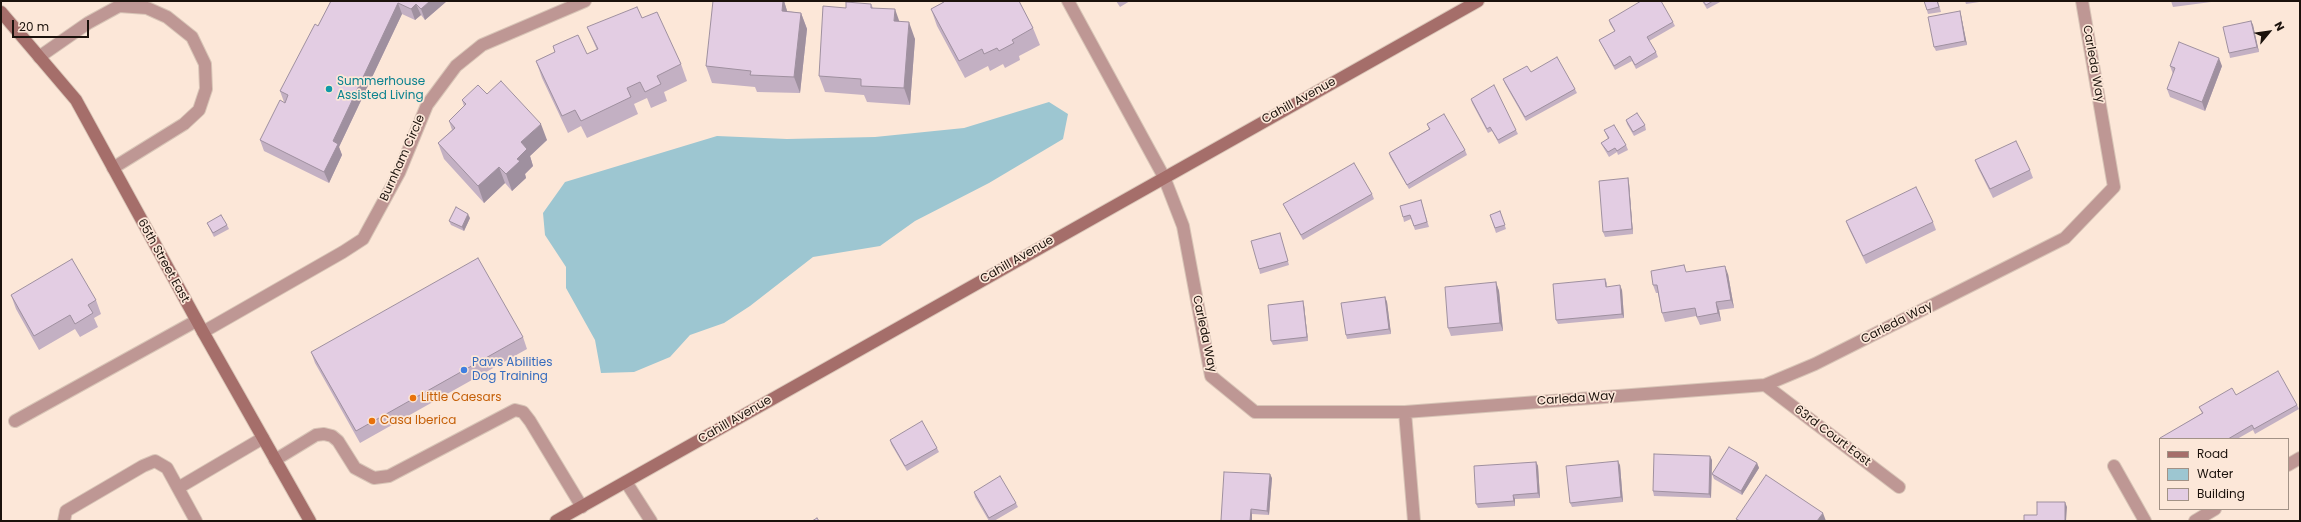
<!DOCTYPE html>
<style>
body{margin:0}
#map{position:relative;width:2301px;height:522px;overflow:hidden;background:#fce7d8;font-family:Poppins,sans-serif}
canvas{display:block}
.frame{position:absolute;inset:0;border:2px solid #1b120c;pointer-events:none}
.legend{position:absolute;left:2159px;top:438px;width:130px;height:72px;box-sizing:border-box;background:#fce7d8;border:1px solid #a29286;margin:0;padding:5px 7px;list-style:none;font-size:12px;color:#1b120c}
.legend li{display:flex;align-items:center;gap:8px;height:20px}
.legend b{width:20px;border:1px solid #a29286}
.north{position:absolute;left:2249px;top:12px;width:40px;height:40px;-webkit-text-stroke:3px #fce7d8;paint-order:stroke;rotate:61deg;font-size:11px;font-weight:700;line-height:16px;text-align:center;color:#1b120c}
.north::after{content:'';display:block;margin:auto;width:14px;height:18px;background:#1b120c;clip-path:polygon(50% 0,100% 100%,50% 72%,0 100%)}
.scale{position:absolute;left:12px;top:20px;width:77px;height:18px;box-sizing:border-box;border:2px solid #1b120c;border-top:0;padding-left:5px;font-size:12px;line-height:14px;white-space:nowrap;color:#1b120c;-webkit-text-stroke:3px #fce7d8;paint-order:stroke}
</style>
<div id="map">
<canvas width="2301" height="522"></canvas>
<div class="frame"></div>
<ul class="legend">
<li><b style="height:5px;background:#a56e6a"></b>Road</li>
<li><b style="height:11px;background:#9dc6d1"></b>Water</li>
<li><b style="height:11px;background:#e3cde3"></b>Building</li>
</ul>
<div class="north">N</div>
<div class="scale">20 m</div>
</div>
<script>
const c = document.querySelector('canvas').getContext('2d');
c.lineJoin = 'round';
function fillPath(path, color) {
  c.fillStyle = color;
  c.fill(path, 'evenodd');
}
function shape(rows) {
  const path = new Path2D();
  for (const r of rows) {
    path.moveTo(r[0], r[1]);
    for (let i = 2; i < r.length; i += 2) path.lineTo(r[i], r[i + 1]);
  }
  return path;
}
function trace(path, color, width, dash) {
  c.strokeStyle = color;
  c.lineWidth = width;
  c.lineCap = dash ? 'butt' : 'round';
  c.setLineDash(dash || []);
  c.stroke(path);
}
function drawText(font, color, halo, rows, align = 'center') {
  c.font = font + ' Poppins,sans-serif';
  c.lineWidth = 3.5;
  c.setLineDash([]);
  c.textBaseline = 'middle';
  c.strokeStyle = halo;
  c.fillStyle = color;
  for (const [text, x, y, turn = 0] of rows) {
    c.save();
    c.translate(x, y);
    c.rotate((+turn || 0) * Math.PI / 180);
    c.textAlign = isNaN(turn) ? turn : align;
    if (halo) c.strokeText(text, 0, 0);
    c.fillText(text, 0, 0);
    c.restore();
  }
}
const water = shape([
 [1049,102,1068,114,1063,139,989,183,915,221,880,246,813,257,750,306,724,323,690,335,670,357,634,372,601,373,595,340,566,288,566,267,545,235,543,213,565,182,717,136,787,139,875,137,964,128]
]);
const lane = shape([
 [39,57,88,23,119,6,147,8,167,17,192,37,205,64,206,89,199,110,184,124,113,168],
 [15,421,196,321],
 [275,460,316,435,324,434,332,436,338,441,355,468,374,478,389,476,515,410,523,412,530,421,582,507],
 [626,482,651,521],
 [178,488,263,438],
 [64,521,66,511,143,466,155,461,167,468,196,521]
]);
const street = shape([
 [1068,1,1164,177,1183,226,1211,376,1255,412,1405,412,1765,385,1815,364,2065,238,2114,187,2082,1],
 [203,332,343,252,363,239,399,173,427,105,456,66,482,45,585,1],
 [1765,385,1899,487],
 [1405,412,1414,521],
 [2288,465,2300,458],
 [2114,466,2145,521],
 [2195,521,2215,509]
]);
const secondary = shape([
 [1,12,76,100,203,332,310,521],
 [556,521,1478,1]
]);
const wall = shape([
 [331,1,447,1,425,20,421,15,415,20,402,14,339,147,342,155,329,183,264,151,260,140,284,102,280,91,318,26],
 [784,1,787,11,801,13,807,29,800,93,757,92,755,87,712,83,706,66],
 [942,1,1019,1,1033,28,1040,45,1019,56,1020,60,1005,68,1003,64,990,71,988,66,965,78,937,26,931,9,942,3],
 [1116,1,1130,1,1120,7],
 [1702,1,1722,1,1707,9],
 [1924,1,1938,1,1941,12,1928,14],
 [1965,1,1986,1,1966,4],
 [2171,1,2210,1,2211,2,2173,7],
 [871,4,873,8,899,22,915,39,910,105,867,102,864,95,825,92,819,76,846,8],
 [1960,11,1961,15,1967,45,1936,51,1934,47],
 [642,18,681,64,687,81,664,92,667,101,651,108,647,98,634,104,638,114,587,138,581,126,568,133,542,78,536,61,555,52,553,46,587,54,597,50,587,27],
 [1609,20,1673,22,1675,26,1649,41,1656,52,1658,57,1636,69,1632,61,1615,70,1601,44,1599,40,1615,32,1610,24],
 [2251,21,2253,25,2259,52,2230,58,2229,53],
 [2170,66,2222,66,2205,111,2170,97,2167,89,2173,74],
 [1531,72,1575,89,1577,93,1526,121,1505,84,1503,79],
 [487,94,547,140,530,156,533,166,525,174,526,178,512,191,505,183,484,203,444,159,438,143,452,130,449,121,464,106,462,100],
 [1471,99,1516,130,1518,134,1499,144,1492,131,1488,133,1472,103],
 [1626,120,1645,125,1646,130,1634,136,1627,124],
 [1427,124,1465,150,1467,155,1409,189,1390,157,1389,153,1429,129],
 [1604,130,1626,145,1628,150,1618,155,1617,152,1609,157,1603,147,1601,143,1608,139],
 [1975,160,2030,170,2033,178,1993,198,1978,168],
 [1628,178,1629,183,1633,234,1605,237,1603,232],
 [1372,194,1374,199,1303,240,1285,208,1283,204],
 [1421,200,1429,227,1415,230,1411,219,1404,222,1403,217],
 [1500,211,1506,229,1496,233,1490,215],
 [470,218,464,231,451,225,449,221],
 [1846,221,1933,222,1936,230,1866,264,1849,229],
 [207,223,227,225,229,229,214,237],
 [1280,233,1289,265,1260,274,1259,269],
 [1687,272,1728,274,1734,308,1719,310,1721,321,1700,325,1696,316,1665,322,1662,313,1658,293,1656,293,1653,285],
 [1605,279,1607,283,1607,287,1622,290,1624,318,1558,324,1556,320],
 [1496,282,1499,291,1503,331,1451,336,1448,328],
 [11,295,96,300,101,314,94,318,98,327,80,337,75,329,39,350,16,309],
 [1385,297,1387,302,1391,334,1347,339,1346,335],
 [1304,305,1308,341,1273,345,1271,341],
 [523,337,527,349,360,443,315,363,311,352],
 [2236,395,2297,405,2299,409,2255,434,2253,430,2237,439,2160,439,2202,413,2199,407],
 [890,440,937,448,939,452,907,471,891,444],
 [1712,460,1711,498,1654,496,1653,491],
 [1536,462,1538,466,1540,498,1515,499,1515,506,1478,508,1476,504],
 [1757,463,1759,468,1742,495,1714,479,1712,474],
 [1620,465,1623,502,1572,507,1570,503],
 [1272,478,1269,515,1252,514,1252,521,1220,521],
 [974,492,1016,503,1018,507,994,521,989,521,975,497]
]);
const shadedWall = shape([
 [430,1,447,1,425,20,421,9],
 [783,1,784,1,789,17,782,11],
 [398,3,402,14,339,147,342,155,329,183,324,172,333,141],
 [416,4,421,15,415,20,411,9],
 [895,9,901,26,894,21],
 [1960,11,1961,15,1967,45,1965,41],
 [801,13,807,29,800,93,794,77],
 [2251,21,2253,25,2259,52,2257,47],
 [909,22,915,39,910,105,904,88],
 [2219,58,2222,66,2205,111,2202,102],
 [541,124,547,140,530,156,533,166,525,174,526,178,512,191,506,174,517,159,521,142],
 [499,167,505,183,484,203,478,186],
 [1628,178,1629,183,1633,234,1632,229],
 [468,214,470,218,464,231,462,227],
 [1725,266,1728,274,1734,308,1731,300],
 [1496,282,1499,291,1503,331,1500,323],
 [1620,285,1622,290,1624,318,1622,314],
 [1385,297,1387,302,1391,334,1389,329],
 [1303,301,1304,305,1308,341,1307,337],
 [1716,302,1719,310,1721,321,1718,313],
 [1710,456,1712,460,1711,498,1709,494],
 [1618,461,1620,465,1623,502,1621,497],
 [1536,462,1538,466,1540,498,1538,493],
 [1757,463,1759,468,1742,495,1741,491],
 [1270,474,1272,478,1269,515,1267,511],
 [1513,495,1515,499,1515,506,1514,501],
 [2065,502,2067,507,2066,521,2065,521],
 [1251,509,1252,514,1252,521,1250,521],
 [1823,513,1826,521,1817,521]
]);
const building = shape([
 [331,1,430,1,421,9,416,4,411,9,398,3,333,141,338,144,324,172,260,140,280,100,285,103,288,95,280,91,315,24,318,26,331,1],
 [713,1,783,1,782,11,801,13,794,77,750,75,751,71,706,66,713,1],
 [944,1,1019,1,1033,28,1012,40,1014,43,999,51,997,48,984,54,982,49,959,61,931,9,944,2,944,1],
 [1641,1,1661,1,1673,22,1647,37,1656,52,1635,65,1630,56,1614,66,1599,40,1615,31,1609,20,1641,1],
 [1703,1,1713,1,1706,5,1703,1],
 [1924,1,1937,1,1939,7,1927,10,1924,1],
 [846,2,871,4,871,8,895,9,894,21,909,22,904,88,861,86,861,79,819,76,823,6,846,8,846,2],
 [637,7,642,18,657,12,681,64,657,76,661,84,645,92,640,82,627,88,631,97,581,121,575,110,562,116,536,61,555,52,553,46,578,35,587,54,598,49,587,27,637,7],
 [1960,11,1965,41,1934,47,1928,17,1960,11],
 [2251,21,2257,47,2229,53,2223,27,2251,21],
 [2179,42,2219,58,2202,102,2167,89,2175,68,2170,66,2179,42],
 [1557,57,1575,89,1525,117,1503,79,1527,66,1531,72,1557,57],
 [501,81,541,124,521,142,527,149,517,159,520,161,506,174,499,167,478,186,438,143,455,128,449,121,466,104,462,100,478,85,487,94,501,81],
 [1494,85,1516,130,1498,140,1490,127,1487,129,1471,99,1494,85],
 [1637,113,1645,125,1633,132,1626,120,1637,113],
 [1444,114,1465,150,1407,185,1389,153,1430,129,1427,124,1444,114],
 [1614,125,1626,145,1617,151,1615,148,1608,152,1601,143,1609,138,1604,130,1614,125],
 [2016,141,2030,170,1990,189,1975,160,2016,141],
 [1354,163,1372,194,1301,235,1283,204,1354,163],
 [1628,178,1632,229,1603,232,1599,181,1628,178],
 [1916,187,1933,222,1863,256,1846,221,1916,187],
 [1421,200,1427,222,1414,226,1410,215,1403,217,1400,206,1421,200],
 [456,207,468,214,462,227,449,221,456,207],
 [1500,211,1505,225,1495,228,1490,215,1500,211],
 [221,215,227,225,213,233,207,223,221,215],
 [1280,233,1288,261,1259,269,1251,241,1280,233],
 [478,258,523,337,356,431,311,352,478,258],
 [72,259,96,300,88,305,93,313,75,324,70,315,34,336,11,295,72,259],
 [1684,265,1686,272,1725,266,1731,300,1716,302,1718,313,1697,317,1695,308,1662,313,1657,285,1653,285,1651,271,1684,265],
 [1605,279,1606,287,1620,285,1622,314,1556,320,1553,284,1605,279],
 [1496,282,1500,323,1448,328,1445,287,1496,282],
 [1385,297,1389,329,1346,335,1341,303,1385,297],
 [1303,301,1307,337,1271,341,1268,305,1303,301],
 [2278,371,2297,405,2254,429,2252,425,2228,439,2160,439,2160,438,2203,413,2199,407,2232,388,2236,395,2278,371],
 [922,421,937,448,905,466,890,440,922,421],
 [1729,447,1757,463,1741,491,1712,474,1729,447],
 [1654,454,1710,456,1709,494,1653,491,1654,454],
 [1618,461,1621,497,1570,503,1566,466,1618,461],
 [1536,462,1538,493,1513,495,1514,501,1476,504,1474,466,1536,462],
 [1224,472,1270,474,1267,511,1251,509,1250,521,1220,521,1221,520,1224,472],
 [1766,475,1823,513,1817,521,1783,521,1782,520,1781,521,1740,521,1736,519,1766,475],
 [1000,476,1016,503,989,518,974,492,1000,476],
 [2037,502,2065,502,2065,521,2024,521,2024,515,2037,515,2037,502],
 [817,518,819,521,812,521,817,518]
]);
const markers = [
 [329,89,4,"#0f9aa8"],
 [464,370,4,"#3f7fe0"],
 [413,398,4,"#e8710a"],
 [372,421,4,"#e8710a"]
];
const streetNames = [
 ["Carleda Way",2093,64,80],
 ["Cahill Avenue",1299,101,-29],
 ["Burnham Circle",403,158,-66],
 ["Cahill Avenue",1017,260,-30],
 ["65th Street East",163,261,61],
 ["Carleda Way",1897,323,-27],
 ["Carleda Way",1204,334,78],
 ["Carleda Way",1576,399,-4],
 ["Cahill Avenue",735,420,-30],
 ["63rd Court East",1832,436,37]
];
const cultureNames = [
 ["Summerhouse",337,82],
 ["Assisted Living",337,96]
];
const shopNames = [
 ["Paws Abilities",472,363],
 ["Dog Training",472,377]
];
const foodNames = [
 ["Little Caesars",421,398],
 ["Casa Iberica",380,421]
];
fillPath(water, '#9dc6d1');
trace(lane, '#d8c5b7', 14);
trace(street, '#d8c5b7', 14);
trace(secondary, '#d8c5b7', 14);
trace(lane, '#be9794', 12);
trace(street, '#be9794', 12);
trace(secondary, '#a56e6a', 12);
fillPath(wall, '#c3b0c3');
fillPath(shadedWall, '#9f909f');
fillPath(building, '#e3cde3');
trace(building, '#9f909f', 1);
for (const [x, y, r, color] of markers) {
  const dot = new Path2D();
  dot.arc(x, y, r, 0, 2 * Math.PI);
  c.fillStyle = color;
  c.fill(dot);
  trace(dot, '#fce7d8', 1.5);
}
drawText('12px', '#1b120c', '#fce7d8', streetNames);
drawText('12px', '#0d838f', '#fce7d8', cultureNames, 'left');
drawText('12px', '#366cbe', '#fce7d8', shopNames, 'left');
drawText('12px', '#c56008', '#fce7d8', foodNames, 'left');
</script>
